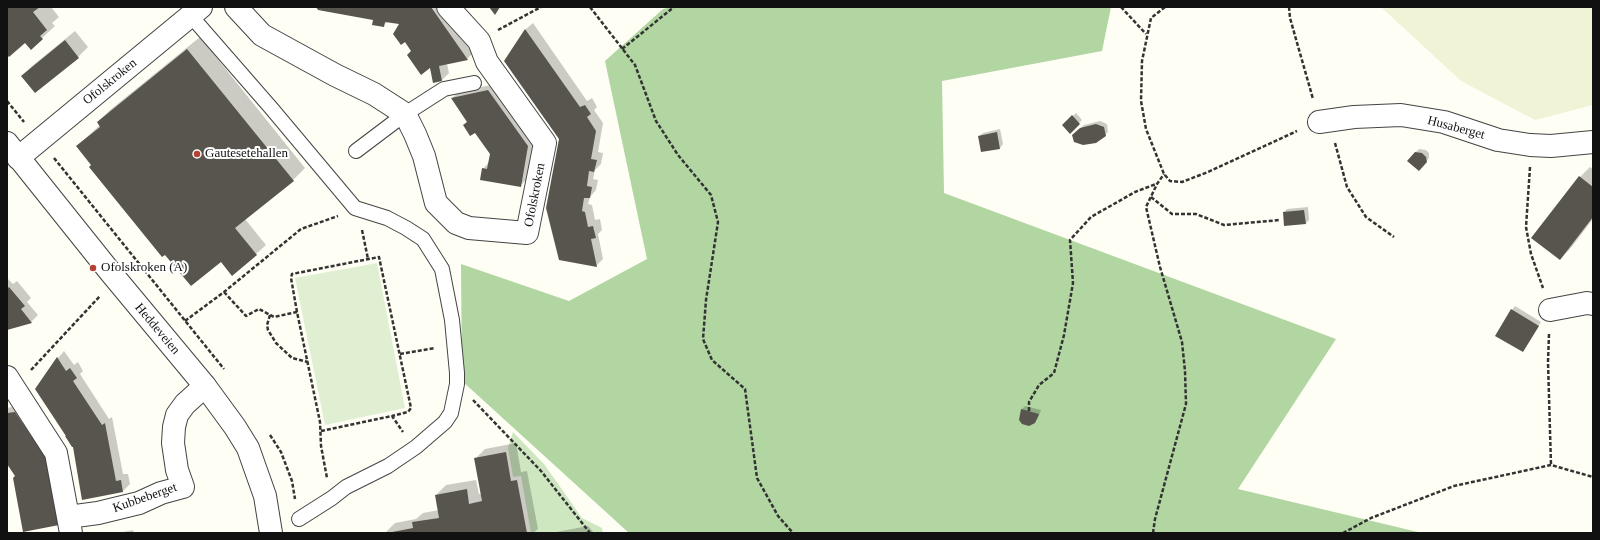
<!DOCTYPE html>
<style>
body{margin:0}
#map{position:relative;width:1600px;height:540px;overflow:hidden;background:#fefef5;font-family:Georgia,serif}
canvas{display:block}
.frame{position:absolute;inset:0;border:8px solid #111;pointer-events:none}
</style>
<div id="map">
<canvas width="1600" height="540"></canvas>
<div class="frame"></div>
</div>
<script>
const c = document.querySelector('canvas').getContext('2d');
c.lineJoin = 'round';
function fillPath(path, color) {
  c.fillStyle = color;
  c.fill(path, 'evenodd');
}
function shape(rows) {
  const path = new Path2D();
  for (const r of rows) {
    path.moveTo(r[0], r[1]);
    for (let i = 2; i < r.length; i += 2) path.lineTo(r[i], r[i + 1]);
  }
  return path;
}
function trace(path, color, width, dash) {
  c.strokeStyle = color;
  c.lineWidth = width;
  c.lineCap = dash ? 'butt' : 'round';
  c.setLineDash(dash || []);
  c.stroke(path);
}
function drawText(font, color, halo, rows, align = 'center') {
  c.font = font + ' Georgia,serif';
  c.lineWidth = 4;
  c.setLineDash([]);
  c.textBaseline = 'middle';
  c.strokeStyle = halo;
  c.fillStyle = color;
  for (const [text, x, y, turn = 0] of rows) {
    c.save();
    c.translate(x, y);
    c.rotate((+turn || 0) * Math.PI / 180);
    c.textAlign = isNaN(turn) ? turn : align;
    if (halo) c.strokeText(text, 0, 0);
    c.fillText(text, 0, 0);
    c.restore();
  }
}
const farmland = shape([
 [1381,7,1593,7,1593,105,1535,120,1461,81]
]);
const green = shape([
 [513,432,544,464,582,518,602,528,603,533,531,533,521,476,513,477,508,448]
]);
const forest = shape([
 [671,7,1111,7,1102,51,942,81,944,193,1336,339,1238,489,1422,533,629,533,462,381,461,264,569,301,647,259,605,61,663,9]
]);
const pitch = shape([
 [377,263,405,408,325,425,295,278]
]);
const shadow = shape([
 [7,7,51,7,59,17,52,23,55,26,42,38,26,42,7,53],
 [317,7,443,7,474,52,467,59,447,64,449,73,442,80,434,82,430,67,412,51,401,23,388,21,383,26,374,19],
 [533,23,587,101,592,98,597,107,594,110,603,123,598,152,603,153,601,164,595,170,593,179,598,180,596,190,590,197,588,204,592,205,595,220,600,219,602,230,598,234,603,259,596,266,560,139,505,61,526,29],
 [75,31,88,47,78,57,22,76,32,66],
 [200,37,305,168,293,180,245,219,266,245,256,254,221,261,93,165,77,146,100,125,98,122,110,110],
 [495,84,535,139,527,179,520,186,483,169,489,162,491,154,452,98,459,92],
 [1076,113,1082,120,1070,132,1063,125],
 [1100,121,1107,124,1108,132,1105,135,1077,131,1084,125],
 [1000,129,1003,144,1000,148,982,151,979,136,983,133],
 [1419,149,1426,150,1429,153,1429,158,1422,167,1415,153],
 [1590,167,1593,169,1593,219,1570,249,1560,259,1532,237,1580,177],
 [1308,207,1309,220,1306,223,1284,212,1287,209],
 [7,278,13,284,17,281,31,298,27,302,38,315,31,322,7,329],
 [1515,306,1541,322,1523,351,1512,310],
 [64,351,74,365,78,362,83,371,80,374,109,419,112,417,123,474,128,474,130,484,123,491,83,498,74,445,72,446,36,389,58,358],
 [22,405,52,451,65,518,16,476,7,463,7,408],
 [1025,406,1041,410,1038,418,1035,422,1022,409],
 [516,443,521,472,527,471,538,529,533,533,385,533,395,523,416,519,423,513,439,510,436,495,446,485,476,480,479,494,482,494,475,459,485,449],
 [588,526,594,533,551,533],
 [133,530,134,533,118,533]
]);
const building = shape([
 [7,7,40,7,33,12,47,30,40,36,43,39,31,50,25,43,9,57,7,55],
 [316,7,431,7,468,60,439,66,442,81,433,83,430,68,421,75,407,55,411,51,405,42,401,45,393,34,399,24,385,22,384,27,372,25,373,20,318,10],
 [489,7,500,7,495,15],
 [525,29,580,107,585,105,591,114,587,117,596,131,591,159,597,160,594,172,589,171,587,186,592,187,590,198,584,198,582,211,585,212,588,227,593,226,596,238,591,239,597,267,559,260,546,208,559,139,504,61],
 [65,40,79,58,35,93,21,76],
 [187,49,294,181,235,228,257,255,232,276,221,262,191,286,165,255,162,257,89,167,91,165,76,146,100,127,97,122],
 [488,90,528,146,521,187,480,180,482,168,487,169,490,154,475,133,470,136,463,125,467,122,451,98],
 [1072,115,1080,124,1070,134,1062,125],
 [1096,124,1104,127,1106,136,1096,143,1083,145,1074,142,1072,135,1080,128],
 [997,132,1000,149,981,152,978,136],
 [1415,152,1422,153,1426,157,1427,162,1419,171,1407,161],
 [1579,176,1593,187,1593,217,1560,260,1531,238],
 [1304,210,1306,224,1284,226,1283,212],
 [9,287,25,306,21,309,32,323,7,330,7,289],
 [1511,309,1539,326,1523,352,1495,336],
 [57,357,66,371,70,368,77,378,73,381,102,425,105,423,116,481,121,480,123,492,82,500,73,447,72,447,65,436,66,436,35,389],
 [1021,409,1039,414,1035,423,1029,426,1022,424,1019,420],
 [15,412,46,458,59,525,23,532,13,478,15,476,7,464,7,413],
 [506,452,511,481,517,480,527,533,387,533,413,528,412,522,439,518,435,495,467,489,469,504,482,501,474,458]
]);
const path = shape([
 [590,7,635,65,656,121,678,155,711,195,718,222,706,300,703,339,712,360,745,389,757,478,778,516,793,533],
 [1121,7,1146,34],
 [1165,7,1151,18,1142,61,1141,101,1146,129,1164,174,1170,181,1182,182,1208,172,1297,131],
 [1289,7,1290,18,1313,99],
 [498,30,541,7],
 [622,49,674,7],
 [7,101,24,122],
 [1335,143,1347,187,1366,217,1394,237],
 [54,158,224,369],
 [1530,167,1526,227,1531,254,1543,288],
 [1151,197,1172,214,1196,214,1224,225,1280,220],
 [362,230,368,259],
 [224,292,246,316,259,309,274,317,297,312,320,422,321,446,327,478],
 [297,312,291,278,292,274,379,257,411,408,408,412,392,416],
 [270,315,267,325,268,330,276,343,292,358,308,362],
 [185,321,224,292,301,229,338,216],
 [1549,334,1548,362,1551,465],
 [400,354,435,348],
 [31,370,100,296],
 [473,400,541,471,590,533],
 [1029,411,1029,402,1039,385,1054,373,1064,335,1073,283,1070,240,1091,217,1135,192,1156,184],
 [321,431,392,416,403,432],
 [270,435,281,452,292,481,295,499],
 [1153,533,1155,519,1186,404,1185,371,1182,342,1160,267,1146,207,1157,184,1164,174],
 [1343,533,1371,518,1454,486,1551,465,1593,477]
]);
const service = shape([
 [191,16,272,109,355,208,387,218,406,228,423,239,442,269,452,320,457,373,457,384,451,413,445,422,416,447,388,466,346,487,332,498,299,519],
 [356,151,405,114,444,89,474,83]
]);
const minor = shape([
 [236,7,262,35,335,75,374,94,405,114,415,134,424,156,436,203,456,223,469,228,527,233,545,143,487,62,479,41,448,7],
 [1319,122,1354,117,1401,115,1444,122,1498,140,1530,145,1551,146,1593,142],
 [18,158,201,7],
 [1550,310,1587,303,1593,304],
 [7,377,56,453,71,533],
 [68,517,98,513,139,503,161,493,183,487,177,470,173,443,174,427,177,415,185,404,205,386]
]);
const tertiary = shape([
 [7,143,111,273,205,386,235,427,248,448,265,496,271,533]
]);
const markers = [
 [197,154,4,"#b54234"],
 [93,268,4,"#b54234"]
];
const streetNames = [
 ["Ofolskroken",110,82,-39],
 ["Husaberget",1456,128,15],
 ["Ofolskroken",535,195,-79],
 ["Heddeveien",157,329,50],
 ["Kubbeberget",145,498,-19]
];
const poiNames = [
 ["Gautesetehallen",205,154],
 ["Ofolskroken (A)",101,268]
];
fillPath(farmland, '#f1f3d7');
fillPath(green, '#cee7c1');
fillPath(forest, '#b1d6a1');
fillPath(pitch, '#e0efd2');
fillPath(shadow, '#0003');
fillPath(building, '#58544e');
trace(service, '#444', 16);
trace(minor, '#444', 24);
trace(tertiary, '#444', 24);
trace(path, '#333', 2.5, [4, 2]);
trace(service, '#fff', 14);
trace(minor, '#fff', 22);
trace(tertiary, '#fff', 22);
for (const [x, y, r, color] of markers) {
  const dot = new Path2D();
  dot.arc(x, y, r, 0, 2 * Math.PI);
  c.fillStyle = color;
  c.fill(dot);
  trace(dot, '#fff', 1.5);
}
drawText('13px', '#111', '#fff', streetNames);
drawText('13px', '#111', '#fff', poiNames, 'left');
</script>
